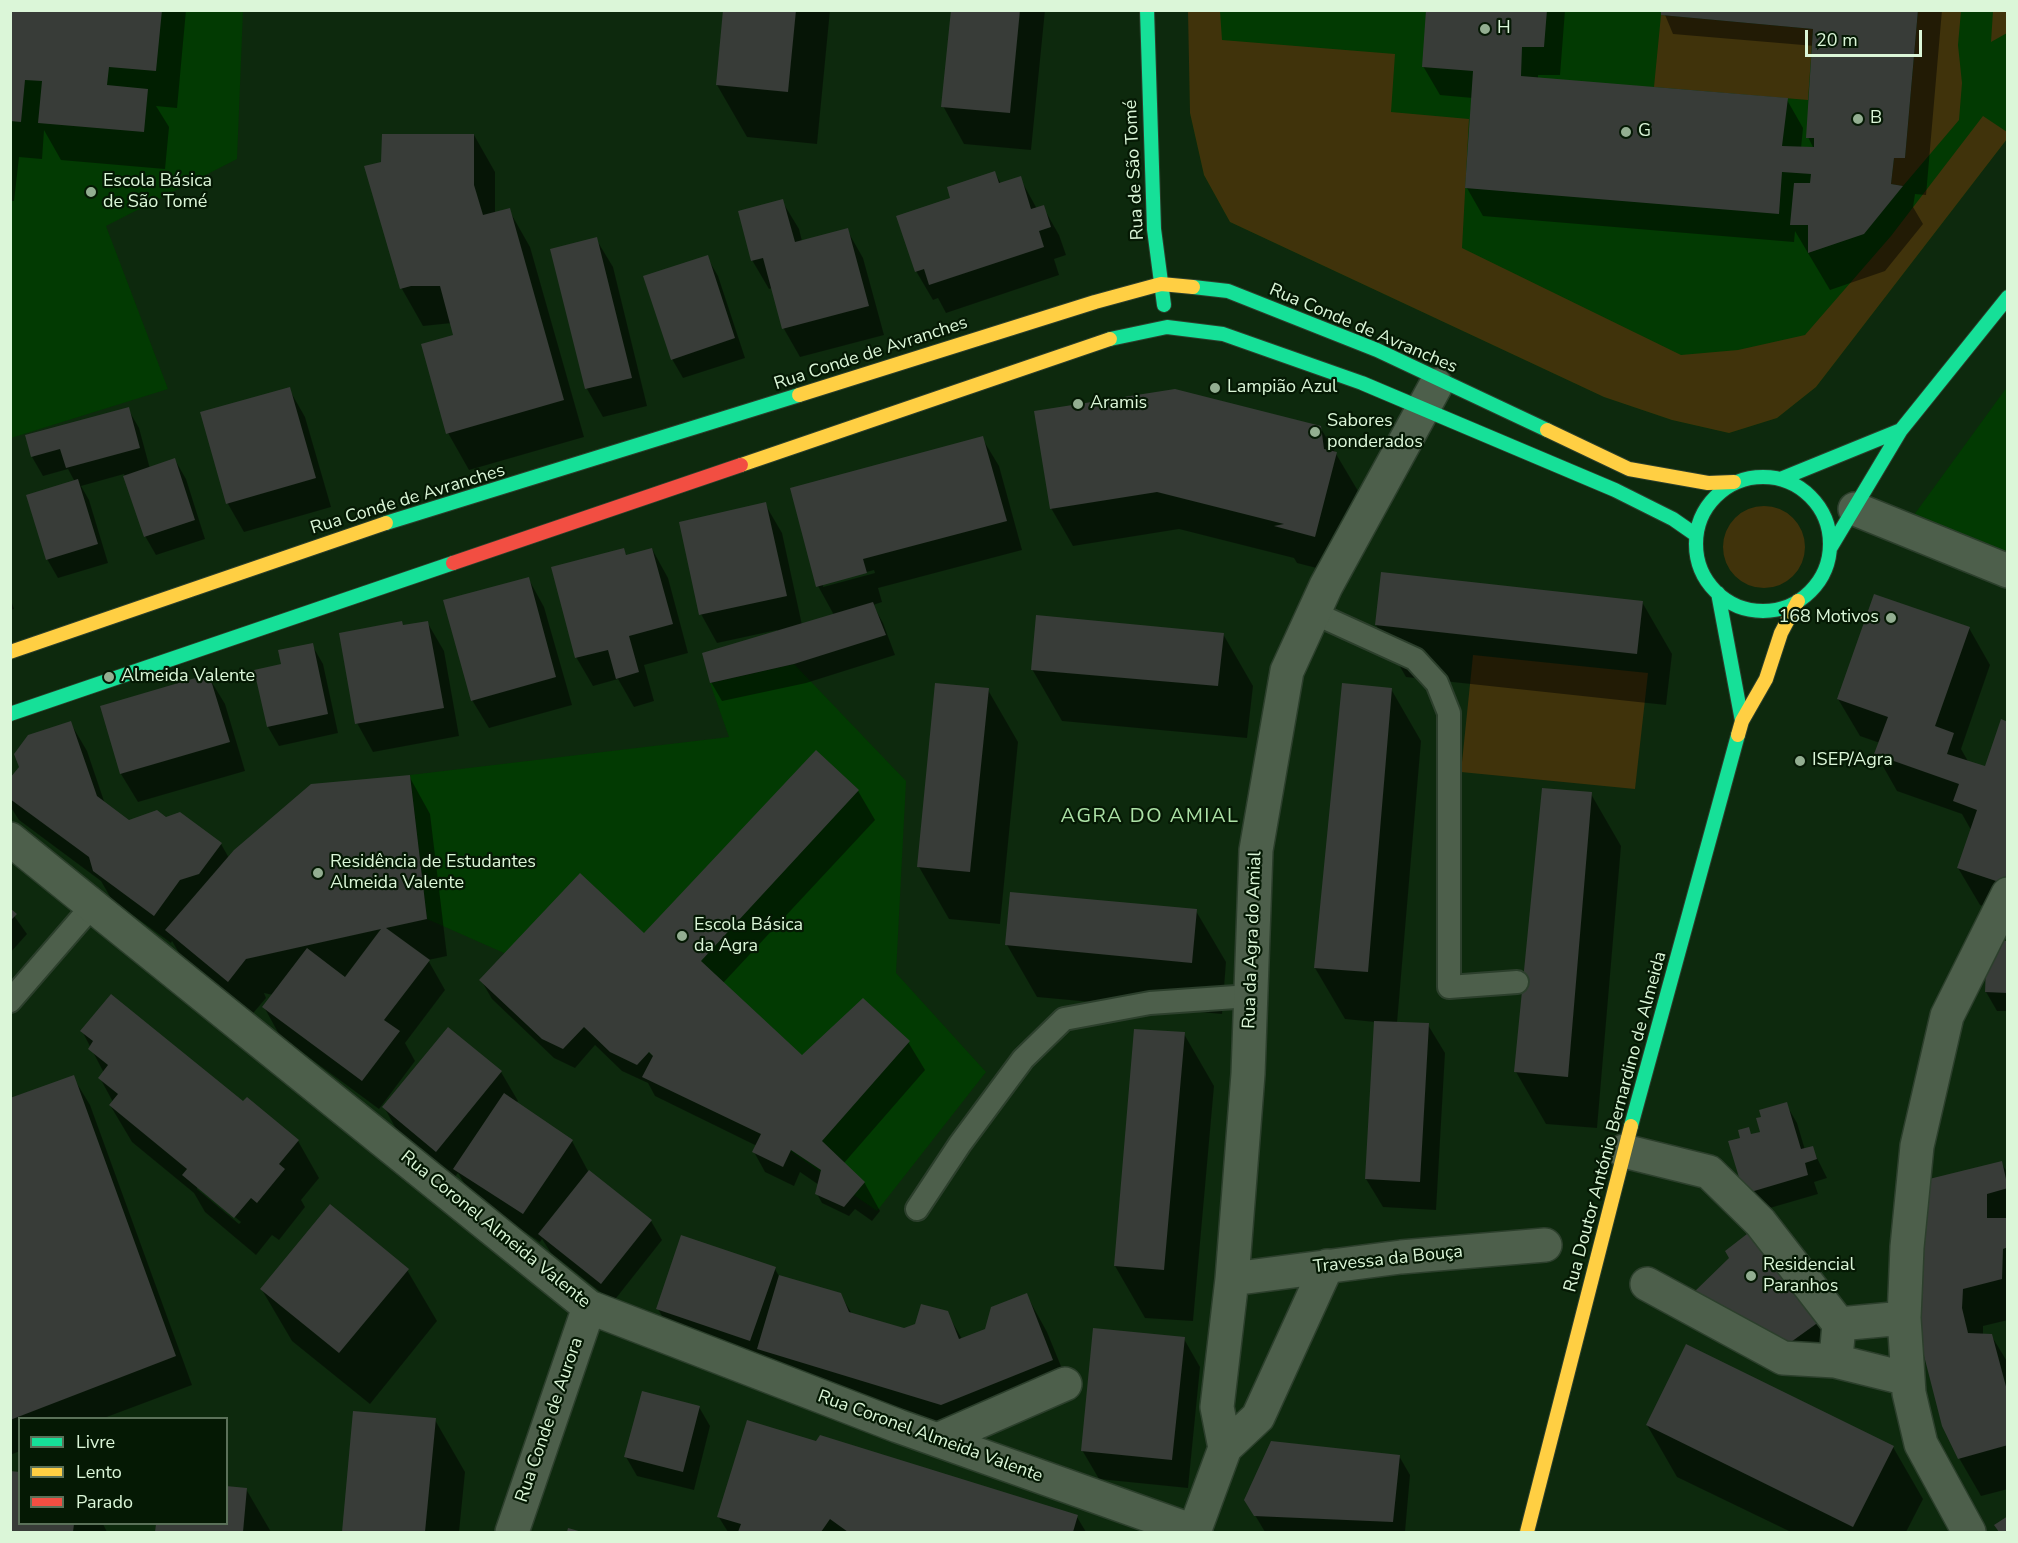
<!DOCTYPE html>
<meta charset="utf-8">
<style>
body{margin:0}
#map{position:relative;width:2018px;height:1543px;overflow:hidden;background:#0d290d;font-family:"Nunito Sans",sans-serif}
canvas{display:block}
.frame{position:absolute;inset:0;border:12px solid #dbf6d8;pointer-events:none}
.legend{position:absolute;left:18px;top:1417px;width:210px;height:108px;box-sizing:border-box;background:#051904;border:2px solid #5b7159;margin:0;padding:8px 10px;list-style:none;font-size:18px;color:#dbf6d8}
.legend li{display:flex;align-items:center;gap:12px;height:30px}
.legend b{width:30px;border:2px solid #5b7159}
.scale{position:absolute;left:1805px;top:30px;width:117px;height:27px;box-sizing:border-box;border:3px solid #dbf6d8;border-top:0;padding-left:8px;font-size:18px;line-height:21px;white-space:nowrap;color:#dbf6d8;-webkit-text-stroke:4px #051904;paint-order:stroke}
</style>
<div id="map">
<canvas width="2018" height="1543"></canvas>
<div class="frame"></div>
<ul class="legend">
<li><b style="height:8px;background:#16e098"></b>Livre</li>
<li><b style="height:8px;background:#ffcf43"></b>Lento</li>
<li><b style="height:8px;background:#f24e42"></b>Parado</li>
</ul>
<div class="scale">20 m</div>
</div>
<script>
const c = document.querySelector('canvas').getContext('2d');
c.lineJoin = 'round';
function fillPath(path, color) {
  c.fillStyle = color;
  c.fill(path, 'evenodd');
}
function shape(rows) {
  const path = new Path2D();
  for (const r of rows) {
    if (r.length === 3) {
      path.moveTo(r[0] + r[2], r[1]);
      path.arc(r[0], r[1], r[2], 0, 2 * Math.PI);
      continue;
    }
    path.moveTo(r[0], r[1]);
    for (let i = 2; i < r.length; i += 2) path.lineTo(r[i], r[i + 1]);
  }
  return path;
}
function trace(path, color, width, dash) {
  c.strokeStyle = color;
  c.lineWidth = width;
  c.lineCap = dash ? 'butt' : 'round';
  c.setLineDash(dash || []);
  c.stroke(path);
}
function drawText(font, color, halo, rows, align = 'center') {
  c.font = font + ' "Nunito Sans",sans-serif';
  c.lineWidth = 4.5;
  c.setLineDash([]);
  c.textBaseline = 'middle';
  c.strokeStyle = halo;
  c.fillStyle = color;
  for (const [text, x, y, turn = 0] of rows) {
    c.save();
    c.translate(x, y);
    c.rotate((+turn || 0) * Math.PI / 180);
    c.textAlign = isNaN(turn) ? turn : align;
    if (halo) c.strokeText(text, 0, 0);
    c.fillText(text, 0, 0);
    c.restore();
  }
}
const built = shape([
 [11,11,243,11,237,159,106,226,168,389,11,438],
 [1189,11,2007,11,2007,139,1816,387,1777,418,1729,433,1672,420,1604,397,1230,222,1204,175,1190,113],
 [2007,387,2007,552,1911,519],
 [794,664,906,781,896,973,986,1072,877,1211,504,953,427,919,410,775,729,737,710,683]
]);
const green = shape([
 [1188,11,1220,11,1222,40,1395,54,1391,112,1469,119,1462,248,1681,355,1738,350,1805,335,1891,236,1983,116,2007,132,2007,139,1816,387,1777,418,1729,433,1672,420,1604,397,1230,222,1204,175,1190,113],
 [1918,11,1961,11,1958,45,1962,83,1959,120,1903,186,1891,184,1894,158,1905,158],
 [1993,11,2007,11,2007,33,1991,42],
 [1661,15,1813,29,1808,100,1654,87],
 [1764,547,41],
 [1473,655,1648,673,1635,789,1461,772]
]);
const shadow = shape([
 [10,10,186,10,177,108,156,106,169,127,165,169,61,160,44,130,42,159,19,157,14,201,10,201],
 [725,10,830,10,817,144,747,137,717,85],
 [952,10,1045,10,1031,150,964,144,943,106],
 [1428,10,1565,10,1560,75,1538,75,1538,79,1787,100,1803,128,1801,148,1814,149,1808,137,1815,46,1673,34,1663,10,1942,10,1926,195,1915,194,1913,207,1923,224,1885,271,1830,290,1795,231,1794,242,1483,216,1467,188,1473,98,1440,95,1423,66],
 [474,135,495,172,495,213,509,210,530,247,584,437,469,470,448,433,455,336,452,323,423,326,402,289,366,167],
 [995,173,1001,184,1020,178,1037,209,1043,207,1059,235,1066,255,1054,259,1059,275,946,313,938,298,933,300,916,271,952,199],
 [782,201,799,229,802,241,847,230,863,258,884,335,800,357,784,329,772,288,769,289,752,260],
 [596,239,613,267,647,406,603,417,587,389,552,250],
 [707,257,718,276,745,358,683,378,672,359],
 [289,389,305,417,331,507,244,532,228,504,202,413],
 [128,409,139,428,150,469,175,460,186,479,205,539,156,555,145,536,124,474,81,486,89,500,108,563,58,578,47,559,75,482,68,469,43,476,32,457],
 [1320,427,1358,491,1336,573,1297,563,1294,558,1179,529,1073,546,1051,508],
 [982,438,999,466,1022,550,878,588,882,602,873,605,883,623,895,655,806,683,722,701,711,682,777,632,777,630,717,643,701,614,765,504,782,533,802,625,834,615,818,586],
 [874,570,875,573,823,587,823,584],
 [623,549,627,556,652,549,668,578,688,653,644,665,654,701,634,707,618,679,593,686,576,657],
 [528,578,544,607,572,705,489,728,472,700],
 [10,597,14,609,10,610],
 [1642,602,1672,654,1666,705,1406,677,1376,625],
 [427,622,444,651,459,736,373,752,357,723,403,627],
 [1969,628,1990,665,1961,749,1969,763,1985,768,2008,914,1980,905,1958,868,1971,830,1962,814,1897,791,1876,754,1880,743,1860,736,1838,699],
 [1223,634,1253,686,1247,738,1062,721,1032,669],
 [312,645,323,664,338,733,279,746,268,727,283,665],
 [208,676,225,704,245,771,138,802,121,774],
 [1391,689,1421,741,1397,1023,1428,1025,1445,1053,1436,1210,1383,1207,1366,1179,1375,1022,1345,1019,1315,968],
 [988,690,1018,742,1000,924,949,919,919,867],
 [70,722,87,751,105,804,129,822,166,819,180,814,221,844,229,858,409,776,430,814,447,956,428,960,445,990,405,1043,415,1061,379,1109,280,1036,264,1007,273,995,264,993,266,998,249,1018,196,982,172,941,171,943,112,900,101,881,19,820,10,806,10,781],
 [816,752,858,791,875,820,723,983,802,1057,908,1042,925,1070,844,1163,864,1182,880,1211,872,1221,855,1209,849,1216,822,1203,817,1194,819,1185,800,1172,794,1186,765,1172,754,1152,757,1146,655,1096,648,1083,622,1071,595,1045,575,1068,554,1058,492,999,481,980,644,935],
 [1591,794,1621,846,1597,1128,1546,1124,1516,1072],
 [10,910,27,934,10,953],
 [1196,911,1226,962,1222,1014,1037,997,1007,945],
 [2008,942,2008,1011,1997,1011,1986,992],
 [82,1031,243,1104,298,1141,319,1178,301,1200,305,1207,279,1240,272,1235,256,1255,205,1212,194,1193,132,1142,110,1105,113,1102,100,1078,104,1073],
 [197,1186,241,1222,239,1224,197,1189],
 [1184,1034,1214,1086,1193,1321,1145,1318,1115,1266],
 [501,1072,518,1101,516,1103,572,1141,588,1171,651,1221,662,1240,613,1302,551,1253,542,1239,540,1242,472,1197,458,1173,453,1179,400,1136,384,1107],
 [73,1077,90,1105,192,1385,104,1418,20,1418,20,1451,10,1455,10,1099],
 [1786,1104,1797,1123,1805,1150,1812,1148,1827,1178,1814,1182,1818,1194,1756,1212,1742,1139,1748,1128,1752,1136,1762,1133],
 [2001,1163,2008,1173,2008,1320,1983,1326,1983,1335,1991,1335,2008,1363,2008,1489,1981,1496,1959,1458,1926,1181],
 [1756,1229,1838,1348,1801,1375,1730,1258],
 [775,1269,779,1276,840,1294,852,1314,904,1330,947,1313,962,1339,986,1330,1026,1294,1047,1332,1074,1398,963,1442,674,1337,658,1309],
 [407,1270,437,1321,370,1404,292,1341,262,1290],
 [1184,1339,1200,1367,1188,1488,1099,1479,1082,1450],
 [699,1407,710,1426,694,1490,637,1476,626,1457],
 [354,1412,435,1420,465,1472,459,1532,343,1532],
 [1647,1425,1893,1447,1923,1499,1906,1532,1791,1532,1677,1477],
 [816,1443,1077,1517,1086,1532,728,1532,718,1516],
 [1399,1456,1410,1475,1405,1532,1265,1532,1246,1500],
 [10,1473,20,1524,103,1524,107,1532,10,1532],
 [246,1489,271,1532,157,1532,158,1524,226,1524]
]);
const building = shape([
 [10,10,162,10,156,71,109,67,107,85,148,89,144,132,38,123,42,81,25,80,21,122,10,121],
 [723,10,796,10,788,92,716,85],
 [951,10,1020,10,1010,113,941,107],
 [1426,10,1547,10,1544,47,1522,47,1521,76,1788,98,1782,146,1814,147,1814,138,1806,138,1813,29,1661,15,1661,10,1918,10,1905,158,1894,158,1891,184,1903,186,1864,234,1808,253,1808,225,1790,225,1794,183,1810,183,1811,174,1782,172,1779,214,1465,188,1473,71,1422,67],
 [382,134,474,134,474,185,483,215,510,208,564,400,446,434,421,344,453,335,440,286,411,286,400,289,364,166,381,162],
 [995,171,999,183,1021,176,1031,209,1044,205,1051,227,1039,231,1044,247,929,285,924,269,915,272,896,216,950,198,947,187],
 [783,199,795,242,848,228,869,306,782,329,763,258,751,261,738,211],
 [597,237,632,378,585,389,550,249],
 [708,255,735,338,671,360,643,276],
 [290,387,316,478,226,504,200,412],
 [1175,389,1321,426,1324,449,1337,452,1315,537,1274,526,1284,524,1157,492,1050,509,1034,411],
 [129,407,140,448,66,468,60,449,31,457,25,435],
 [983,436,1007,521,863,559,867,573,816,587,790,488],
 [175,458,195,520,144,537,123,476],
 [78,479,98,544,46,560,26,495],
 [766,502,787,596,699,615,679,522],
 [624,548,626,555,652,548,673,624,629,636,639,672,616,679,608,650,575,658,551,567],
 [1381,572,1643,601,1637,654,1375,625],
 [529,577,556,677,471,701,443,600],
 [1874,594,1970,627,1935,726,1954,733,1947,754,1985,766,2001,719,2008,722,2008,885,1957,868,1977,810,1953,801,1959,784,1874,754,1888,717,1837,699],
 [873,602,886,635,794,664,710,683,702,653],
 [1036,615,1224,633,1218,686,1031,670],
 [402,621,403,625,428,621,444,708,355,724,339,633],
 [313,643,328,714,267,727,254,670,281,664,278,650],
 [209,674,230,742,120,774,100,706],
 [935,683,989,688,970,872,917,867],
 [1342,683,1392,688,1368,972,1314,968],
 [71,721,97,796,129,820,157,810,166,817,180,812,222,843,199,874,180,880,154,916,93,871,89,857,10,799,10,778,19,767,14,754,28,735],
 [816,750,859,790,701,961,802,1055,863,998,910,1041,822,1141,865,1182,844,1207,815,1194,821,1170,791,1150,783,1167,752,1152,761,1134,642,1077,653,1056,649,1052,637,1065,610,1052,584,1027,563,1049,542,1039,479,980,580,873,644,933],
 [410,775,427,919,386,928,430,960,384,1020,400,1031,362,1081,262,1007,307,948,345,977,381,929,246,959,228,982,165,930,234,850,311,784],
 [1542,788,1592,792,1568,1077,1514,1072],
 [1010,892,1197,909,1192,963,1005,945],
 [10,908,17,914,10,921],
 [1987,940,2008,941,2008,993,1985,992],
 [111,994,243,1101,247,1097,299,1140,279,1164,285,1169,257,1203,251,1198,234,1218,182,1175,187,1169,109,1105,118,1094,98,1078,108,1065,88,1049,93,1041,80,1031],
 [1374,1021,1429,1023,1420,1182,1365,1179],
 [448,1027,502,1071,436,1152,382,1107],
 [1134,1029,1185,1032,1164,1270,1114,1266],
 [74,1075,176,1356,10,1420,10,1098],
 [504,1093,573,1140,523,1214,453,1169],
 [1787,1102,1801,1149,1813,1146,1817,1159,1805,1163,1808,1175,1744,1194,1728,1141,1740,1138,1738,1130,1749,1127,1751,1134,1760,1132,1756,1118,1761,1117,1759,1110],
 [2002,1161,2008,1188,1987,1194,1987,1218,2008,1218,2008,1247,2003,1249,2002,1279,1963,1289,1962,1308,1968,1333,1992,1334,2008,1394,2008,1445,1958,1459,1942,1426,1921,1344,1925,1180],
 [589,1170,652,1220,601,1284,538,1234],
 [330,1204,409,1269,339,1353,260,1289],
 [1756,1227,1823,1319,1784,1347,1691,1295,1729,1258,1725,1251],
 [681,1235,776,1267,750,1341,656,1309],
 [779,1275,841,1293,849,1312,904,1328,915,1324,921,1304,948,1311,959,1339,985,1329,991,1307,1027,1293,1053,1360,941,1405,757,1349],
 [1093,1328,1185,1337,1172,1460,1081,1451],
 [1686,1344,1894,1446,1853,1527,1646,1425],
 [642,1391,700,1406,683,1472,624,1457],
 [353,1411,436,1418,425,1532,342,1532],
 [747,1420,816,1441,820,1435,1078,1515,1073,1532,848,1532,830,1519,821,1532,738,1532,741,1524,717,1517],
 [1271,1441,1400,1455,1393,1522,1254,1516,1244,1500],
 [10,1471,20,1472,20,1524,74,1524,73,1532,10,1532],
 [226,1486,247,1488,243,1532,155,1532,156,1524,226,1524],
 [2008,1516,2008,1532,1999,1532,1994,1525],
 [568,1528,582,1532,567,1532]
]);
const lane = shape([
 [1314,613,1415,659,1437,683,1449,713,1449,987,1517,982],
 [10,1001,93,905],
 [917,1209,960,1144,1023,1059,1064,1019,1150,1003,1250,996]
]);
const street = shape([
 [1855,509,2008,571],
 [10,839,589,1307,898,1426,1196,1532],
 [1624,1151,1709,1172,1760,1222,1839,1324],
 [1232,1279,1401,1257,1545,1245],
 [1647,1284,1783,1358,1835,1361,1908,1379],
 [1837,1347,1839,1324,1904,1318],
 [937,1440,1065,1384],
 [1225,1448,1258,1417,1327,1266],
 [512,1532,589,1307],
 [1194,1532,1225,1448,1217,1407,1232,1279,1248,1074,1256,850,1287,671,1326,586,1436,385],
 [1969,1532,1921,1444,1909,1393,1904,1318,1907,1247,1917,1146,1947,1016,2008,894]
]);
const fast = shape([
 [1147,10,1154,229,1164,305],
 [1193,287,1228,291,1377,350,1547,430],
 [1110,339,1167,327,1223,334,1362,383,1615,490,1673,519,1696,535],
 [1763,544,67],
 [1783,478,1901,430],
 [386,523,799,395],
 [1831,547,1901,430,2008,297],
 [1718,593,1742,721],
 [10,714,453,563],
 [1631,1126,1738,735]
]);
const slow = shape([
 [799,395,1095,302,1161,284,1193,287],
 [1547,430,1629,469,1708,483,1734,482],
 [741,465,1110,339],
 [10,652,386,523],
 [1738,735,1742,721,1766,679,1781,633,1798,601],
 [1527,1532,1631,1126]
]);
const jam = shape([
 [453,563,741,465]
]);
const markers = [
 [1485,29,6,"#93ae91"],
 [1858,119,6,"#93ae91"],
 [1626,132,6,"#93ae91"],
 [91,192,6,"#93ae91"],
 [1215,388,6,"#93ae91"],
 [1078,404,6,"#93ae91"],
 [1315,432,6,"#93ae91"],
 [1891,618,6,"#93ae91"],
 [109,677,6,"#93ae91"],
 [1800,761,6,"#93ae91"],
 [318,873,6,"#93ae91"],
 [682,936,6,"#93ae91"],
 [1751,1276,6,"#93ae91"]
];
const poiNames = [
 ["H",1497,29],
 ["B",1870,119],
 ["G",1638,132],
 ["Escola Básica",103,182],
 ["de São Tomé",103,203],
 ["Lampião Azul",1227,388],
 ["Aramis",1090,404],
 ["Sabores",1327,422],
 ["ponderados",1327,443],
 ["168 Motivos",1879,618,"right"],
 ["Almeida Valente",121,677],
 ["ISEP/Agra",1812,761],
 ["Residência de Estudantes",330,863],
 ["Almeida Valente",330,884],
 ["Escola Básica",694,926],
 ["da Agra",694,947],
 ["Residencial",1763,1266],
 ["Paranhos",1763,1287]
];
const streetNames = [
 ["Rua de São Tomé",1135,170,-93],
 ["Rua Conde de Avranches",1363,329,23],
 ["Rua Conde de Avranches",871,354,-18],
 ["Rua Conde de Avranches",408,500,-17],
 ["Rua da Agra do Amial",1253,940,-88],
 ["Rua Doutor António Bernardino de Almeida",1616,1122,-75],
 ["Rua Coronel Almeida Valente",495,1230,39],
 ["Travessa da Bouça",1388,1260,-6],
 ["Rua Conde de Aurora",550,1420,-71],
 ["Rua Coronel Almeida Valente",930,1437,20]
];
const neighbourhoodNames = [
 ["AGRA DO AMIAL",1150,817]
];
fillPath(built, '#023a02');
fillPath(green, '#40330b');
fillPath(shadow, '#0007');
fillPath(building, '#383c38');
trace(lane, '#2c3f2c', 26);
trace(street, '#2c3f2c', 36);
trace(fast, '#2c3f2c', 16);
trace(slow, '#2c3f2c', 16);
trace(jam, '#2c3f2c', 16);
trace(lane, '#4d5f4b', 22);
trace(street, '#4d5f4b', 33);
trace(fast, '#16e098', 14);
trace(slow, '#ffcf43', 14);
trace(jam, '#f24e42', 14);
for (const [x, y, r, color] of markers) {
  const dot = new Path2D();
  dot.arc(x, y, r, 0, 2 * Math.PI);
  c.fillStyle = color;
  c.fill(dot);
  trace(dot, '#051904', 2);
}
drawText('18px', '#dbf6d8', '#051904', poiNames, 'left');
drawText('18px', '#dbf6d8', '#051904', streetNames);
c.letterSpacing = '1.5px';
drawText('20px', '#ade3a7', '#051904', neighbourhoodNames);
c.letterSpacing = '0px';
</script>
